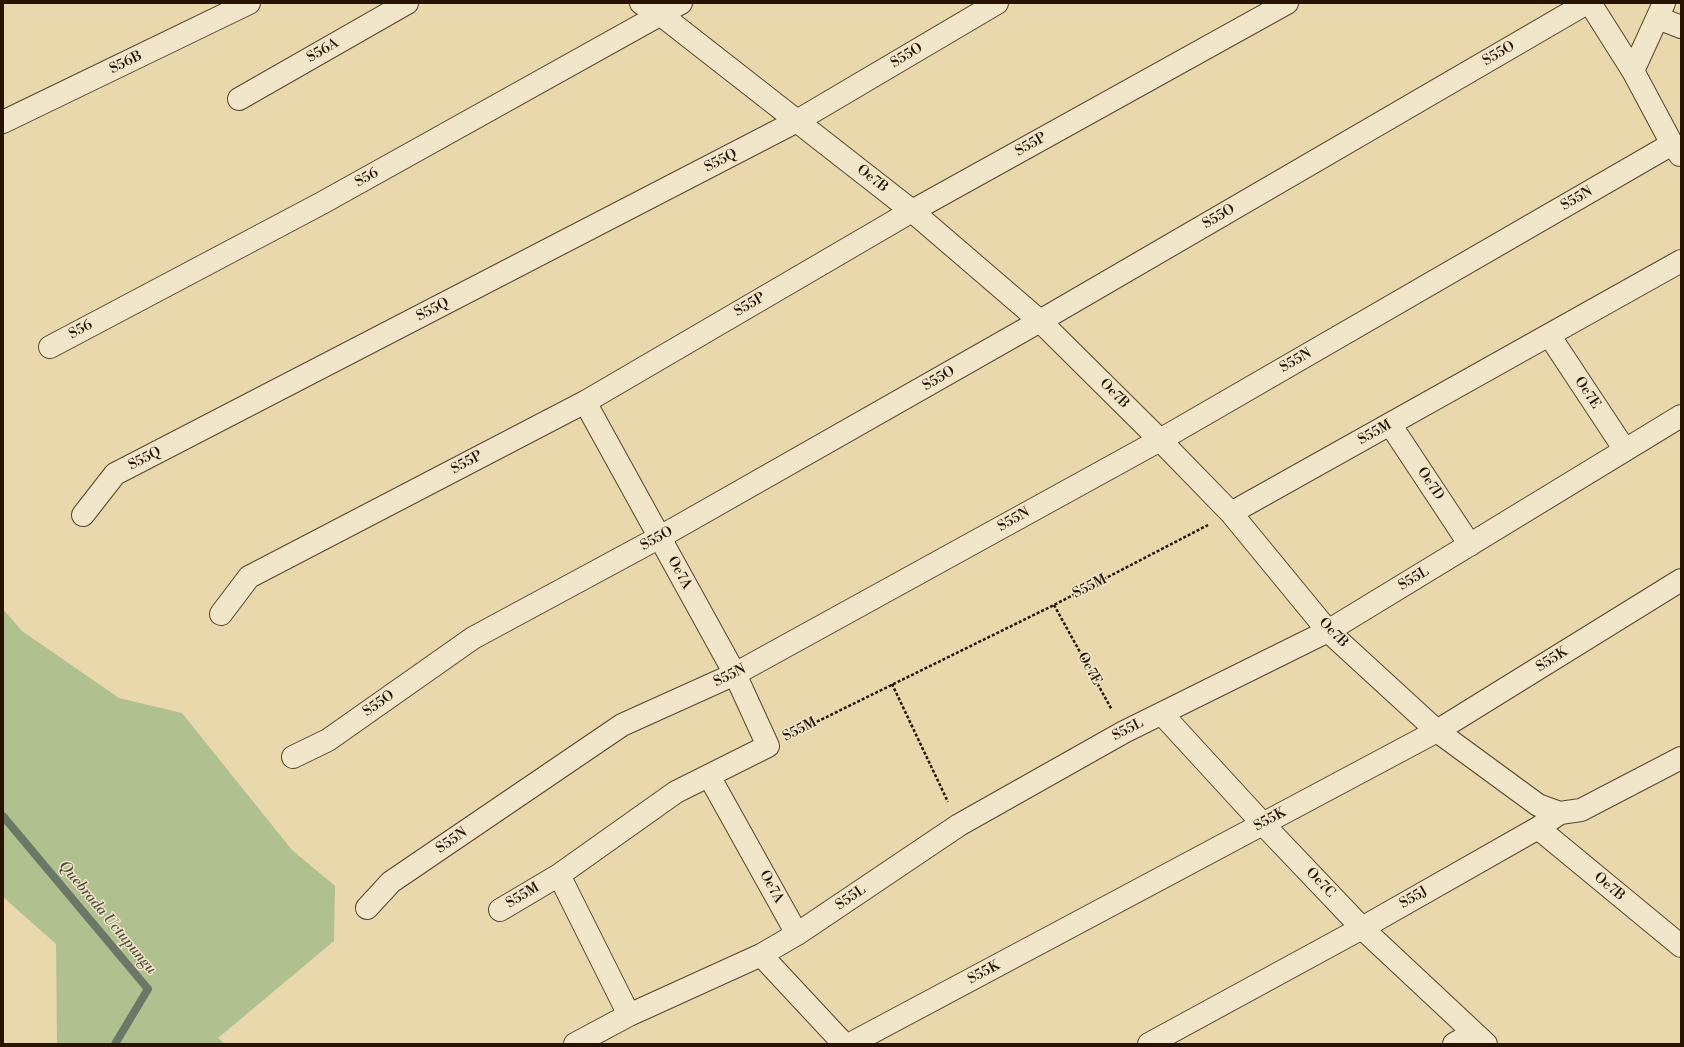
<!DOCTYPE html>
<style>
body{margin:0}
#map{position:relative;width:1684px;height:1047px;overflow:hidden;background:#ead8ad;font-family:"Libre Bodoni",serif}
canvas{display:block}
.frame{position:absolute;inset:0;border:4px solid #281301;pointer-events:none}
</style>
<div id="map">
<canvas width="1684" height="1047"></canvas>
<div class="frame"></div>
</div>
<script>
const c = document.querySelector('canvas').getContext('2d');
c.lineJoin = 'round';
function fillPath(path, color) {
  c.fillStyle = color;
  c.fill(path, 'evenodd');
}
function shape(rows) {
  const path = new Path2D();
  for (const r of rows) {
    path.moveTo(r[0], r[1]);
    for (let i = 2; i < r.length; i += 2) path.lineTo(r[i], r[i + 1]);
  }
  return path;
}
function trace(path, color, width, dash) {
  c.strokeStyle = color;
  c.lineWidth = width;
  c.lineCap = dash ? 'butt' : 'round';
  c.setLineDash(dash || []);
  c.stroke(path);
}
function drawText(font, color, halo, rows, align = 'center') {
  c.font = font + ' "Libre Bodoni",serif';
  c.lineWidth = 3;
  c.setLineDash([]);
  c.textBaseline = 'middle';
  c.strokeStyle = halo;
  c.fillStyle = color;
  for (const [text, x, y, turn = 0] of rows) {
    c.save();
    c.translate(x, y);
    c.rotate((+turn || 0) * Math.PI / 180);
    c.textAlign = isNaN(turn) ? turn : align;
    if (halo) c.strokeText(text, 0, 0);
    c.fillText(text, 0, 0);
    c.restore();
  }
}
const green = shape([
 [3,609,22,631,119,698,182,713,292,850,335,886,334,941,218,1038,225,1044,57,1044,56,944,3,897]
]);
const stream = shape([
 [3,816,148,989,115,1044]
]);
const path = shape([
 [1054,605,1112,710],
 [892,684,948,802],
 [790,735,1054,605,1208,525]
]);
const street = shape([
 [641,3,660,14,912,211,1040,321,1160,440,1231,513,1328,631,1437,731,1538,805,1560,813],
 [1590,3,1633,71,1672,144,1680,155],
 [1658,18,1681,27],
 [1633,71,1664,3],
 [239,99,407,3],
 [3,122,249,3],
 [1549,335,1625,450],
 [50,347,322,203,681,3],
 [1390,424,1470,545],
 [1231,513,1681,261],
 [83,515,115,474,797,121,997,3],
 [221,614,249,577,585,402,912,211,1287,3],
 [1162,714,1263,824,1362,928,1486,1044],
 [293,757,328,740,473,638,660,537,1040,321,1587,3],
 [709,776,797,934],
 [1538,828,1681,946],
 [559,875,629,1015],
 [367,908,391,882,622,725,735,674,1160,440,1672,144],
 [500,910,559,875,676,792,768,746,735,674,585,402],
 [761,955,844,1044],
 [575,1044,629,1015,761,955,797,934,959,825,1124,732,1328,631,1681,416],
 [850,1044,1437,731,1681,580],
 [1149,1044,1362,928,1538,828,1560,813,1581,810,1681,758],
 [1454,1044,1473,1033]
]);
const streetNames = [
 ["S56A",323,51,-30],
 ["S55O",1499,54,-30],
 ["S55O",907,56,-31],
 ["S56B",126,63,-26],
 ["S55P",1031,145,-29],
 ["S55Q",721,161,-27],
 ["S56",367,178,-29],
 ["Oe7B",872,179,38],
 ["S55N",1577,199,-30],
 ["S55O",1219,217,-30],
 ["S55P",750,305,-30],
 ["S55Q",433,310,-27],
 ["S56",81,330,-28],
 ["S55N",1296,361,-30],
 ["S55O",939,379,-30],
 ["Oe7E",1587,393,56],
 ["Oe7B",1114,394,45],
 ["S55M",1375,433,-29],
 ["S55Q",145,459,-27],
 ["S55P",467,463,-28],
 ["Oe7D",1430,484,56],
 ["S55N",1014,520,-29],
 ["S55O",657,539,-29],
 ["Oe7A",679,573,61],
 ["S55L",1414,579,-31],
 ["S55M",1090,587,-27],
 ["Oe7B",1333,633,46],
 ["S55K",1552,660,-32],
 ["Oe7E",1089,669,61],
 ["S55N",730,676,-26],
 ["S55O",379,704,-35],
 ["S55M",800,730,-27],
 ["S55L",1128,730,-27],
 ["S55K",1270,820,-28],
 ["S55N",452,841,-34],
 ["Oe7C",1320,883,46],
 ["Oe7A",771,887,61],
 ["Oe7B",1609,887,40],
 ["S55M",523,896,-31],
 ["S55L",851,898,-34],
 ["S55J",1414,898,-30],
 ["S55K",984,973,-28]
];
const waterNames = [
 ["Quebrada Uctupungu",107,918,50]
];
fillPath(green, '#b0c08f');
trace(stream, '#6b7767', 8);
trace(street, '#58442c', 24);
trace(path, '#281301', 2.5, [3, 2]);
trace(street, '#f1e6ca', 22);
drawText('14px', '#281301', '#f1e6ca', streetNames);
drawText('italic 15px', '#4f4d3c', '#f1e6ca', waterNames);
</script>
